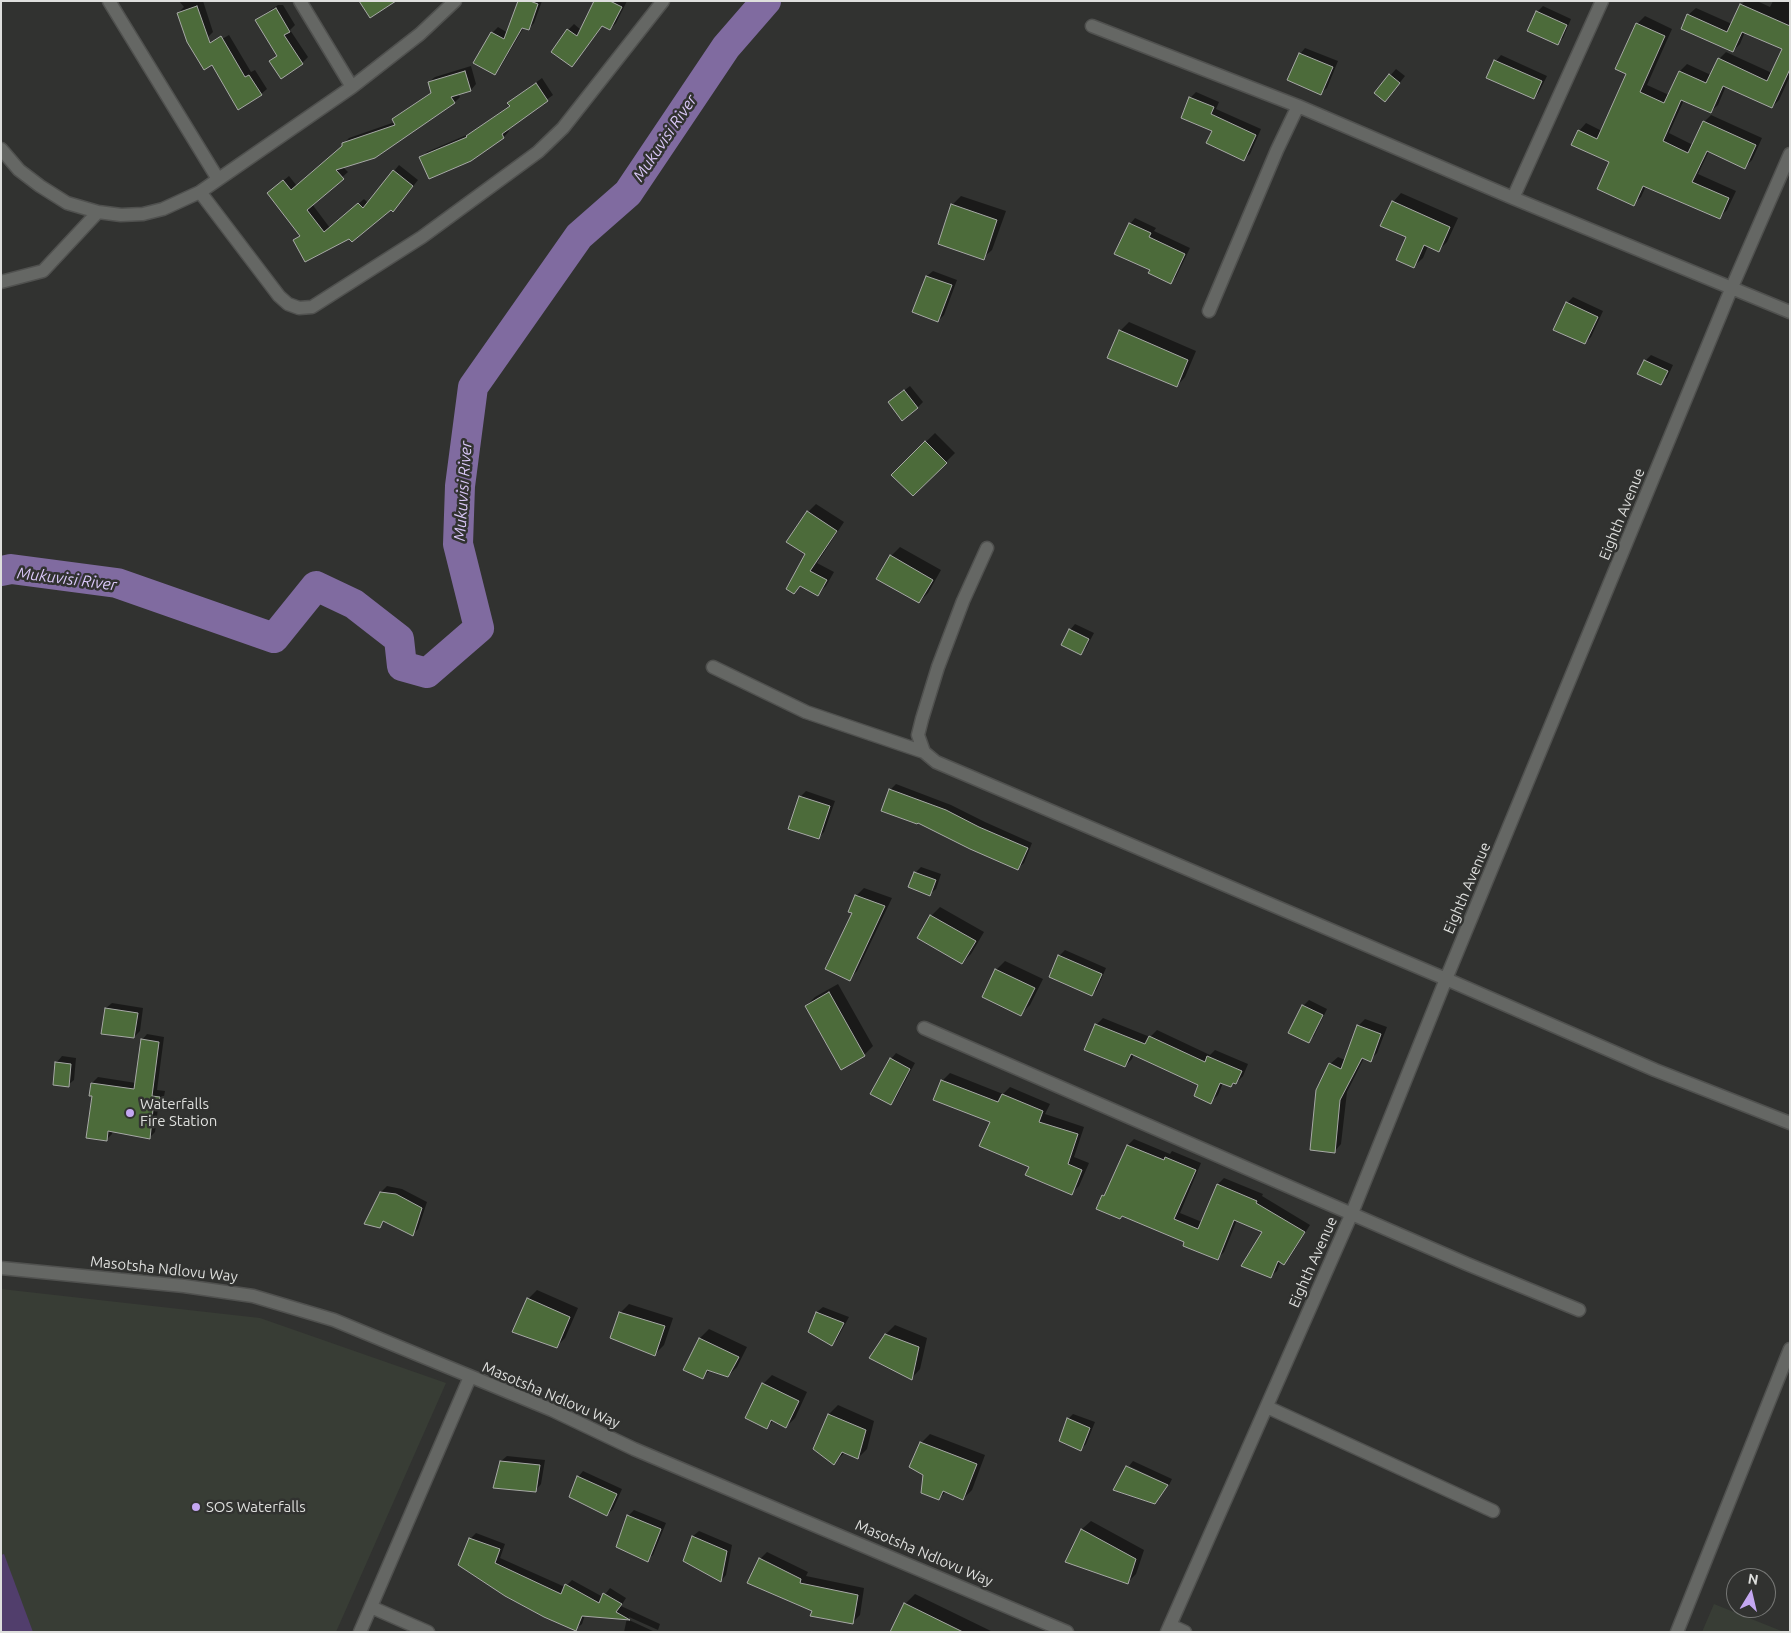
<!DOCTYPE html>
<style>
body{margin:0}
#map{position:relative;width:1791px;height:1633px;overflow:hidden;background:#313230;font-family:Ubuntu,sans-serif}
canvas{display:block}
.frame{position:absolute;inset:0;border:2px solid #dedfdd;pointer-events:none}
.north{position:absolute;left:1726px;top:1568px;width:50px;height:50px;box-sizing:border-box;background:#313230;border:1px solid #767775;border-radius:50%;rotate:9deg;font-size:14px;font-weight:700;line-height:20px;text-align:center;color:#dedfdd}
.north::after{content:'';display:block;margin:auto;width:18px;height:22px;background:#c4a7f1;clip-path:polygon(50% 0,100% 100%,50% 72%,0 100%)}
</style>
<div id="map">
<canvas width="1791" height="1633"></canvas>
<div class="frame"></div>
<div class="north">N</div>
</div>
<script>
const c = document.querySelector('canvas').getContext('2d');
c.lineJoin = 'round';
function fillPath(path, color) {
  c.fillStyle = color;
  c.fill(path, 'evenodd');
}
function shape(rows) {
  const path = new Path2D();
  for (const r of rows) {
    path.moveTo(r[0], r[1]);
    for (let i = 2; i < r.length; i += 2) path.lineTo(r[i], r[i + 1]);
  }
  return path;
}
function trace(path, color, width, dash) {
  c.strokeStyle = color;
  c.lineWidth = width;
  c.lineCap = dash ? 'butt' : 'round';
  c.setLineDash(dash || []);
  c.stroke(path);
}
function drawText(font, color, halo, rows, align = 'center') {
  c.font = font + ' Ubuntu,sans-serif';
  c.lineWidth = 5;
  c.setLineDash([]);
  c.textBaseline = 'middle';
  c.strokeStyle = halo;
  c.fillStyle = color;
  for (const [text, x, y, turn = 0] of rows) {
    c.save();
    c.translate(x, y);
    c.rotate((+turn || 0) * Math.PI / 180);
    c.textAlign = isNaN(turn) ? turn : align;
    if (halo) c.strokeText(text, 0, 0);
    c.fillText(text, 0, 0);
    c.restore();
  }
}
const built = shape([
 [1,1289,260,1318,446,1383,336,1632,1,1632],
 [1714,1604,1784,1632,1702,1632]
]);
const green = shape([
 [4,1554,33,1632,1,1632,1,1555]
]);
const shadow = shape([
 [179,1,203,1,213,32,194,51,178,13,184,7],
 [519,1,542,1,534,23,529,29,524,27,500,68,494,73,475,62,492,33,498,27,508,33],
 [596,1,627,1,616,23,610,29,602,25,572,66,568,30,574,24,581,30],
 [1745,1,1757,1,1770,7,1773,1,1790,1,1790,76,1779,100,1772,107,1726,86,1718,105,1710,112,1684,100,1669,133,1693,145,1704,122,1711,115,1762,138,1752,160,1745,167,1709,151,1698,174,1736,191,1727,210,1719,218,1646,186,1641,197,1633,204,1611,161,1579,131,1586,123,1602,131,1628,74,1637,24,1645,16,1672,29,1647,85,1669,95,1680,71,1687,64,1711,75,1719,59,1726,52,1772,73,1783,49,1745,32,1740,44,1733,51,1688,15,1696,8,1732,24,1741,5],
 [278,5,283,5,295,25,290,30,308,57,302,63,271,61,278,55,257,20,263,15],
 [1543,6,1571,19,1563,38,1557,43,1537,12],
 [229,35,251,72,255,70,267,89,261,94,212,64,203,50],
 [1305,48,1338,61,1327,88,1321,93,1300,54],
 [1501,55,1547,76,1539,92,1534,98,1488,77,1496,61],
 [471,66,476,84,471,90,458,94,460,97,455,102,374,157,343,167,348,172,312,204,330,228,364,199,368,203,399,165,418,180,399,204,350,237,295,240,301,234,274,188,289,176,297,186,344,146,343,144,349,138,395,122,393,120,399,114,432,92,429,82,435,77],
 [1396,69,1405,76,1390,95,1375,93],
 [542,78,553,95,507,129,509,131,504,137,470,160,421,158,427,152,471,133,510,105,509,103,515,98],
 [1196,92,1219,102,1216,109,1261,129,1250,154,1244,159,1213,130,1190,98],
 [1401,193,1458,218,1447,242,1439,250,1428,246,1423,258,1414,266,1408,237,1393,202],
 [961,196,1006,211,992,250,983,258,952,205],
 [1135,218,1156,228,1154,231,1190,248,1176,277,1171,282,1151,269,1130,224],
 [933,271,957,280,944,315,938,321,914,312,927,276],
 [1573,297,1603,311,1591,337,1585,343,1567,303],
 [1129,322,1196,351,1185,377,1177,386,1120,331],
 [1651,355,1673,365,1667,378,1661,383,1645,361],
 [910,386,923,402,917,408,896,397],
 [935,433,955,453,913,495,892,475],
 [816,504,844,522,817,563,834,572,826,586,818,594,802,585,794,593,807,554,788,542,808,512],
 [900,547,941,570,928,593,919,602,891,556],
 [1075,624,1094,633,1086,648,1081,654,1070,630],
 [896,784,951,805,985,822,1032,843,1024,863,1018,868,918,821,890,790],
 [806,791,835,801,824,832,818,838,800,797],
 [921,867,941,874,936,889,930,894,910,887,916,872],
 [864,888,892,898,857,971,849,979,856,896],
 [940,907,984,932,971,954,962,963,931,916],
 [1065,950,1106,968,1097,989,1092,995,1059,956],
 [1005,961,1043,979,1030,1005,1021,1014,996,970],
 [838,984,873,1046,864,1055,841,1068,806,1006,815,997],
 [1309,1000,1327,1009,1314,1036,1308,1042,1303,1006],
 [112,1003,143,1008,140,1031,134,1037,106,1008],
 [1103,1018,1150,1037,1157,1030,1210,1055,1215,1050,1248,1064,1243,1076,1236,1083,1231,1086,1223,1083,1218,1095,1211,1102,1200,1084,1134,1054,1132,1059,1125,1066,1096,1025],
 [1365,1019,1387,1027,1377,1053,1370,1060,1364,1058,1347,1092,1341,1144,1334,1152,1330,1064,1338,1057,1345,1060,1358,1026],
 [147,1034,164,1037,157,1090,165,1091,163,1102,158,1108,155,1132,149,1138,136,1136,136,1134,113,1130,112,1134,106,1140,93,1095,92,1083,98,1077,136,1083,142,1040],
 [896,1053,915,1063,896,1098,891,1104,891,1059],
 [62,1056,76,1058,74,1080,68,1085,54,1084,57,1062],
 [950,1073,1003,1094,1010,1087,1050,1104,1045,1114,1084,1127,1074,1157,1089,1163,1079,1186,1072,1193,1030,1166,991,1122,942,1081],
 [1134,1139,1170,1154,1172,1151,1201,1163,1180,1213,1202,1222,1218,1184,1224,1178,1263,1194,1262,1196,1310,1225,1290,1257,1284,1263,1281,1261,1277,1271,1270,1277,1264,1231,1237,1220,1224,1252,1218,1258,1104,1196,1107,1193,1128,1145],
 [387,1186,402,1189,427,1202,418,1229,413,1234,385,1221,379,1226,381,1192],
 [537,1290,578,1308,565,1338,556,1347,528,1299],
 [629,1304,673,1318,664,1345,655,1354,620,1313],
 [823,1307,849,1317,837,1339,832,1345,817,1312],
 [895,1325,927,1338,920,1369,912,1378,886,1334],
 [709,1329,747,1347,737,1367,728,1376,710,1370,703,1377,685,1369,700,1338],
 [772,1375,807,1392,795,1418,786,1427,774,1420,767,1427,763,1384],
 [838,1405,874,1421,867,1449,858,1458,845,1452,834,1464,829,1414],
 [1073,1414,1095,1422,1086,1444,1080,1450,1068,1419],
 [930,1434,985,1455,972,1490,963,1499,946,1491,939,1499,925,1474,921,1443],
 [507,1456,545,1460,541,1484,536,1490,501,1461],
 [1133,1461,1172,1479,1169,1485,1129,1466],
 [583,1471,622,1489,613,1509,607,1515,578,1477],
 [634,1510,666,1523,653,1555,647,1560,628,1516],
 [1091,1521,1144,1550,1136,1574,1128,1582,1066,1562,1082,1529],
 [699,1531,732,1545,726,1575,721,1581,685,1561,693,1536],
 [476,1533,505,1544,500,1558,565,1587,572,1580,603,1597,610,1588,626,1598,621,1606,660,1624,658,1630,629,1617,629,1620,655,1632,624,1632,627,1618,585,1615,582,1624,576,1629,544,1616,470,1539],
 [767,1552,808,1572,806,1576,864,1588,860,1615,853,1622,813,1610,760,1559],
 [915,1594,993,1632,891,1632,905,1604]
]);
const river = shape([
 [1,571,11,569,117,583,274,638,316,586,354,604,399,639,402,666,427,673,479,628,458,544,460,486,473,387,579,236,628,193,726,47,766,1]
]);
const building = shape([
 [359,1,396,1,370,18,359,1],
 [518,1,530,1,538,4,529,30,522,28,495,75,473,63,491,32,504,39,518,1],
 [594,1,610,1,622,7,610,30,602,26,572,67,551,52,567,29,577,36,594,1],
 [1740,4,1790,26,1790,69,1772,108,1723,86,1711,113,1681,100,1663,141,1688,153,1703,121,1756,145,1745,169,1707,151,1692,182,1729,198,1720,219,1643,186,1634,206,1597,189,1609,162,1571,145,1578,130,1597,139,1626,74,1615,69,1636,23,1665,36,1640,92,1664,103,1679,71,1706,83,1718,58,1767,81,1782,49,1742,32,1733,52,1681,29,1687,14,1727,32,1740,4],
 [197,6,210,43,221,36,245,77,249,75,262,95,238,110,212,65,204,70,187,42,177,13,197,6],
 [276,8,290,32,284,35,303,64,281,79,269,61,277,56,255,20,276,8],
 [1536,11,1567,25,1558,45,1527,31,1536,11],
 [1299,53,1333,67,1321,95,1287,80,1299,53],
 [1494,60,1542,81,1534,99,1486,78,1494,60],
 [465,71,471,91,451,97,455,103,375,158,336,170,344,179,307,210,324,232,358,203,363,208,393,170,413,186,393,212,391,210,352,242,349,239,305,262,293,240,300,236,267,193,283,180,291,190,342,146,342,143,395,125,392,119,431,93,428,82,465,71],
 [1389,74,1400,83,1385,102,1374,93,1389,74],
 [536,83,548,101,502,134,504,138,471,161,429,179,419,157,467,137,466,136,510,106,507,103,536,83],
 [1189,97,1214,107,1211,114,1256,135,1244,161,1206,143,1212,131,1181,118,1189,97],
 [1392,201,1450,227,1439,252,1424,245,1414,268,1396,260,1406,237,1380,226,1392,201],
 [951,204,997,220,984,260,938,244,951,204],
 [1129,223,1151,233,1149,237,1185,254,1171,284,1148,273,1150,270,1114,254,1129,223],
 [926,276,952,285,938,322,912,312,926,276],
 [1566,302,1598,317,1585,344,1553,330,1566,302],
 [1119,330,1188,360,1177,387,1107,358,1119,330],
 [1644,360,1668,371,1661,385,1637,374,1644,360],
 [904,390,918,408,902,421,888,402,904,390],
 [925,441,947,463,913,496,891,475,925,441],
 [807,511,837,531,810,571,827,580,818,596,800,586,794,594,786,589,805,554,786,542,807,511],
 [890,555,933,580,919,603,876,579,890,555],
 [1069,629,1089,639,1081,655,1061,645,1069,629],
 [889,789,946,810,979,827,1028,848,1018,870,970,849,918,823,917,824,881,811,889,789],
 [799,796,830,806,819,839,788,829,799,796],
 [914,872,936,880,930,896,908,887,914,872],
 [855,895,885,906,850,981,825,969,852,913,848,912,855,895],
 [930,915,976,941,962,964,917,938,930,915],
 [1058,955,1102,974,1092,996,1049,977,1058,955],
 [995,969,1035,988,1021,1016,982,997,995,969],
 [829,992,865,1056,841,1070,805,1006,829,992],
 [1302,1005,1323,1015,1309,1043,1288,1033,1302,1005],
 [105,1008,138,1013,134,1038,101,1034,105,1008],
 [1095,1024,1145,1044,1149,1036,1205,1062,1207,1056,1242,1071,1236,1084,1233,1083,1231,1087,1220,1083,1211,1104,1194,1096,1198,1085,1131,1054,1125,1067,1084,1050,1095,1024],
 [1357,1025,1381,1034,1371,1062,1362,1058,1340,1100,1335,1153,1310,1150,1316,1090,1329,1063,1341,1069,1357,1025],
 [141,1039,159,1042,152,1096,160,1097,158,1109,153,1109,150,1139,108,1131,107,1141,86,1138,92,1096,89,1096,91,1083,134,1089,141,1039],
 [890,1058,910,1069,891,1105,870,1094,890,1058],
 [55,1062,71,1064,69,1087,53,1085,55,1062],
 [941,1080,998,1102,1002,1094,1043,1111,1039,1122,1078,1134,1068,1164,1082,1170,1072,1195,1025,1175,1029,1167,979,1146,990,1122,933,1100,941,1080],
 [1127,1145,1164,1160,1165,1157,1196,1170,1174,1219,1198,1229,1217,1184,1257,1201,1256,1203,1305,1232,1284,1265,1278,1261,1271,1278,1241,1266,1262,1232,1234,1220,1218,1260,1183,1246,1184,1242,1122,1216,1120,1219,1096,1209,1102,1195,1104,1196,1127,1145],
 [380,1192,396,1194,422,1208,413,1236,383,1221,380,1228,364,1224,380,1192],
 [527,1298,570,1317,557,1348,512,1332,527,1298],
 [619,1312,665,1326,655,1356,610,1338,619,1312],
 [816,1312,844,1323,832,1346,808,1332,816,1312],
 [885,1334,919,1347,912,1380,869,1358,885,1334],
 [699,1338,739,1357,728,1377,707,1370,703,1379,683,1370,699,1338],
 [762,1383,799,1401,786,1428,771,1420,767,1429,745,1418,762,1383],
 [828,1414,866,1430,858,1459,842,1452,834,1465,813,1449,828,1414],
 [1067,1418,1090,1428,1081,1451,1059,1441,1067,1418],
 [920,1442,977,1464,963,1500,943,1491,939,1500,921,1493,923,1475,909,1467,920,1442],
 [500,1461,540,1465,536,1492,493,1488,500,1461],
 [1126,1466,1168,1485,1155,1504,1113,1490,1126,1466],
 [577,1476,617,1494,607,1516,569,1497,577,1476],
 [627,1515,661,1529,648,1562,616,1547,627,1515],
 [1081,1529,1136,1559,1128,1584,1065,1562,1081,1529],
 [692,1536,727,1551,721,1582,683,1561,692,1536],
 [469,1538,500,1549,495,1563,561,1594,565,1584,599,1603,603,1593,622,1604,616,1612,630,1620,582,1616,576,1631,544,1617,505,1596,458,1565,469,1538],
 [759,1558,801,1579,800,1583,858,1595,853,1624,810,1616,812,1611,747,1583,759,1558],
 [904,1603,963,1632,890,1632,904,1603]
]);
const minor = shape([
 [109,1,218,179],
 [300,1,352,87],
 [1092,26,1298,106,1513,198,1790,312],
 [1,149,19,170,40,186,67,203,98,212,121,215,143,214,163,209,200,192,352,87,420,34,455,1],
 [200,192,279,296,288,304,299,308,312,307,422,237,538,152,563,128,663,1],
 [1513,198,1602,1],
 [1,282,43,271,98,212],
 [1209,311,1277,150,1298,106],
 [987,548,963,601,938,667,922,719,918,735,924,752,936,762,1446,979,1655,1070,1790,1123],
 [713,667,806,712,924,752],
 [924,1028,1467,1264,1579,1310],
 [1,1268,184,1286,253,1296,334,1320,552,1410,634,1449,1067,1632],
 [1267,1407,1493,1511],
 [371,1607,428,1632],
 [1170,1625,1185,1632],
 [360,1632,470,1377],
 [1167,1632,1352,1213,1446,979,1732,287,1790,154],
 [1677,1632,1790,1349]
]);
const markers = [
 [130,1113,5,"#c4a7f1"],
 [196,1507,5,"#c4a7f1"]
];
const streetNames = [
 ["Eighth Avenue",1622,514,-68],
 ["Eighth Avenue",1467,888,-67],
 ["Eighth Avenue",1313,1262,-66],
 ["Masotsha Ndlovu Way",164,1269,6],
 ["Masotsha Ndlovu Way",551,1395,23],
 ["Masotsha Ndlovu Way",924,1553,23]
];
const poiNames = [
 ["Waterfalls",140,1104],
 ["Fire Station",140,1121],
 ["SOS Waterfalls",206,1507]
];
const waterNames = [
 ["Mukuvisi River",665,138,-56],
 ["Mukuvisi River",463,491,-86],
 ["Mukuvisi River",67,579,7]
];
fillPath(built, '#383d35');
fillPath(green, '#513e6c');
fillPath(shadow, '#0007');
trace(river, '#806ba0', 30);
fillPath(building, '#4c6b3a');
trace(building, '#a7a9a6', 1);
trace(minor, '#50514f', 15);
trace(minor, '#656764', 12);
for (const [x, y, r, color] of markers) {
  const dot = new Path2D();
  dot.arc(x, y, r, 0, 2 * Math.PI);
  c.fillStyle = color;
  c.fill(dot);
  trace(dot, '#313230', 2);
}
drawText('15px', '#dedfdd', '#313230', streetNames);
drawText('15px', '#dedfdd', '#313230', poiNames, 'left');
drawText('italic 16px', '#dac8f8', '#313230', waterNames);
</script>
